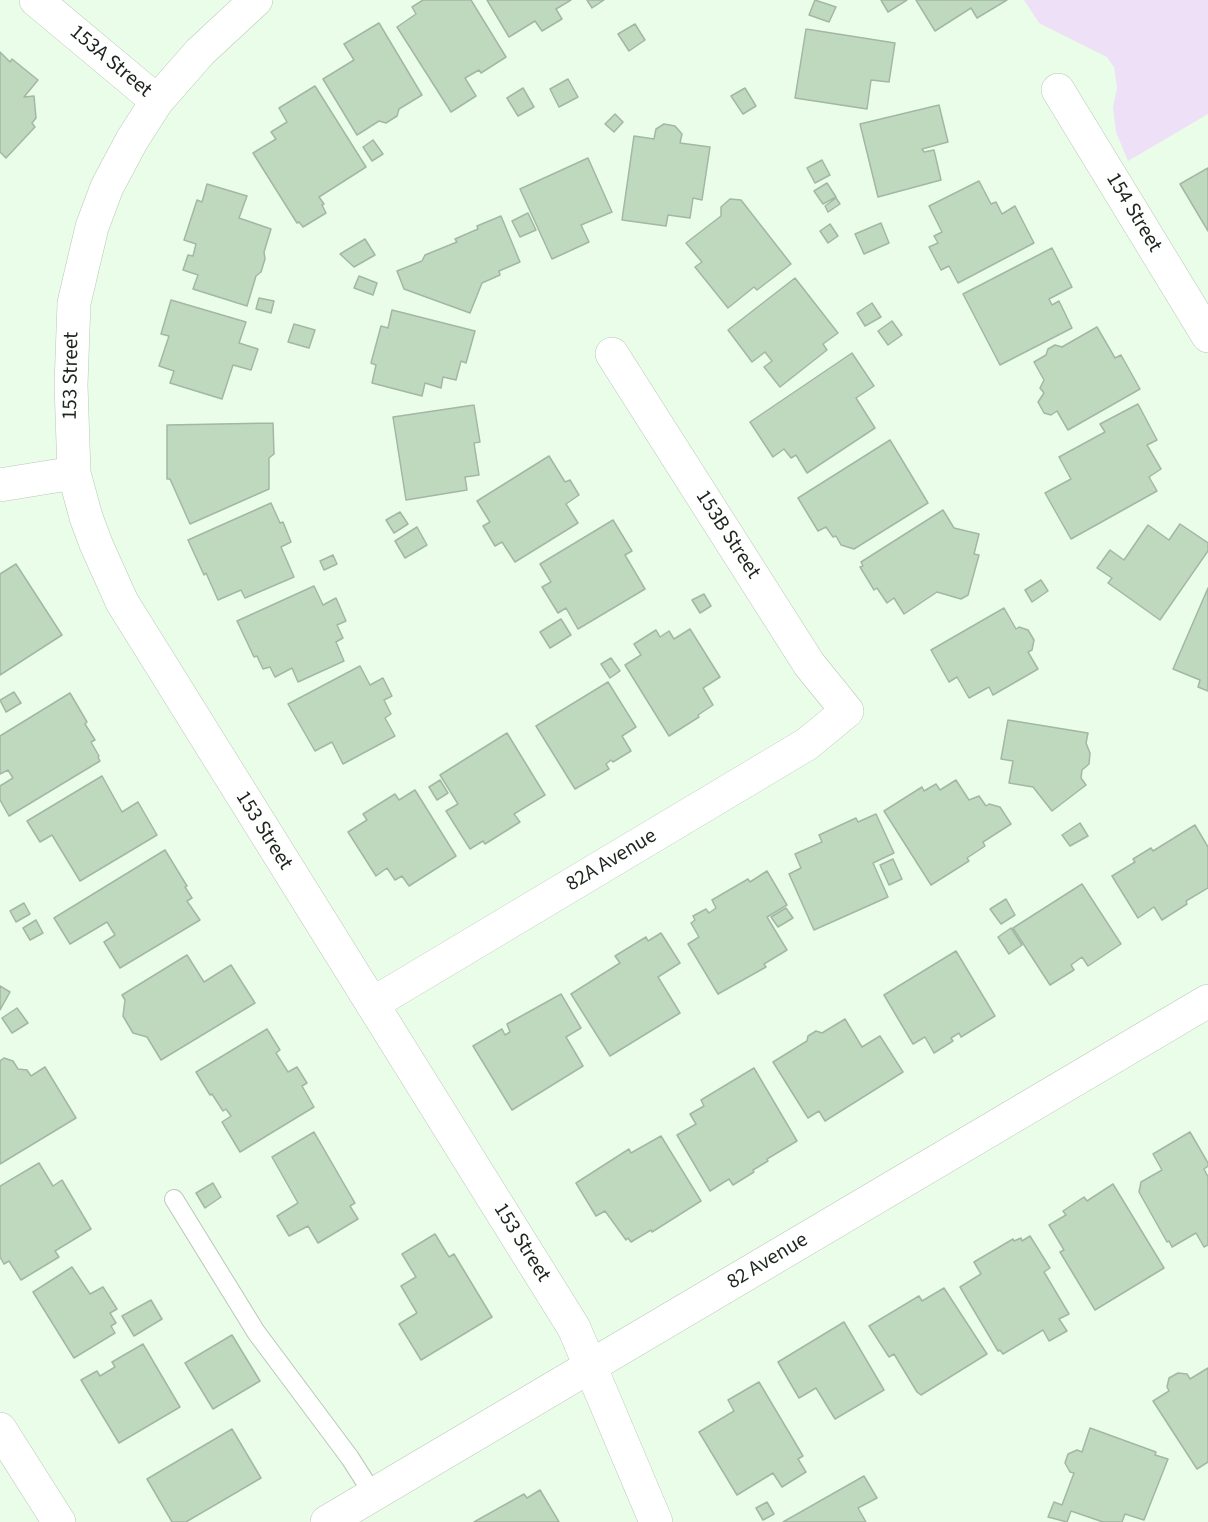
<!DOCTYPE html>
<style>
body{margin:0}
canvas{display:block;background:#e9fde9}
</style>
<canvas width="1208" height="1522"></canvas>
<script>
const c = document.querySelector('canvas').getContext('2d');
c.lineJoin = 'round';
function fillPath(path, color) {
  c.fillStyle = color;
  c.fill(path, 'evenodd');
}
function shape(rows) {
  const path = new Path2D();
  for (const r of rows) {
    path.moveTo(r[0], r[1]);
    for (let i = 2; i < r.length; i += 2) path.lineTo(r[i], r[i + 1]);
  }
  return path;
}
function trace(path, color, width, dash) {
  c.strokeStyle = color;
  c.lineWidth = width;
  c.lineCap = dash ? 'butt' : 'round';
  c.setLineDash(dash || []);
  c.stroke(path);
}
function drawText(font, color, halo, rows, align = 'center') {
  c.font = font + ' "Source Sans 3",sans-serif';
  c.lineWidth = 5;
  c.setLineDash([]);
  c.textBaseline = 'middle';
  c.strokeStyle = halo;
  c.fillStyle = color;
  for (const [text, x, y, turn = 0] of rows) {
    c.save();
    c.translate(x, y);
    c.rotate((+turn || 0) * Math.PI / 180);
    c.textAlign = isNaN(turn) ? turn : align;
    if (halo) c.strokeText(text, 0, 0);
    c.fillText(text, 0, 0);
    c.restore();
  }
}
const green = shape([
 [1024,0,1208,0,1208,114,1128,161,1116,132,1113,107,1117,88,1114,67,1107,57,1039,23]
]);
const building = shape([
 [423,0,471,0,506,57,481,73,479,70,465,78,476,96,451,112,397,27,416,14,412,7,423,0],
 [487,0,571,0,556,9,562,19,542,31,535,21,509,37,487,0],
 [587,0,604,0,592,8,587,0],
 [815,0,836,7,829,22,809,15,815,0],
 [881,0,907,0,888,12,881,0],
 [916,0,1007,0,977,18,971,8,935,31,916,0],
 [379,23,422,95,399,109,397,116,386,123,379,121,357,135,323,79,354,60,344,44,379,23],
 [635,24,645,40,629,51,618,34,635,24],
 [806,29,895,43,889,82,871,80,867,109,795,98,806,29],
 [0,52,10,62,12,59,38,80,24,97,34,96,36,118,32,123,35,127,6,158,0,152,0,52],
 [568,79,578,97,559,107,550,89,568,79],
 [315,86,366,167,319,197,324,204,322,205,326,213,303,227,299,222,297,223,253,153,276,139,271,132,287,122,279,108,315,86],
 [523,88,534,107,518,116,507,98,523,88],
 [745,88,756,106,743,114,731,96,745,88],
 [939,105,948,142,922,149,924,152,934,150,941,180,878,197,860,124,939,105],
 [615,114,623,122,614,132,605,124,615,114],
 [664,124,675,126,682,134,680,143,710,147,702,200,693,198,690,218,668,215,666,226,622,220,634,136,654,139,656,129,664,124],
 [373,140,383,154,372,161,363,147,373,140],
 [588,158,612,212,581,225,589,242,552,259,520,189,588,158],
 [822,160,830,175,815,183,807,168,822,160],
 [1208,168,1208,231,1180,184,1208,168],
 [979,181,991,204,996,202,1002,214,1015,206,1034,243,958,283,949,266,941,270,929,247,938,243,934,236,942,232,929,206,979,181],
 [827,183,836,197,823,204,814,191,827,183],
 [207,184,247,196,239,218,271,229,264,252,265,259,261,272,256,276,247,306,193,289,198,275,183,270,188,255,193,256,196,244,184,240,197,200,202,202,207,184],
 [836,198,840,204,828,212,825,206,836,198],
 [730,199,741,200,791,264,757,290,754,287,728,308,695,267,702,262,686,243,721,216,721,207,730,199],
 [528,213,536,230,520,237,512,221,528,213],
 [501,216,520,262,499,271,500,275,482,283,470,313,404,289,397,271,422,261,425,255,457,242,455,239,478,229,477,226,501,216],
 [881,223,889,243,864,254,855,234,881,223],
 [830,224,838,236,828,243,820,231,830,224],
 [365,239,375,255,354,267,340,254,365,239],
 [1052,248,1072,287,1049,299,1052,305,1059,301,1072,328,1000,365,963,294,1052,248],
 [359,276,377,283,373,295,354,288,359,276],
 [795,278,838,333,823,344,827,350,780,387,764,367,772,361,765,352,752,362,728,330,795,278],
 [259,298,274,301,271,313,256,309,259,298],
 [171,300,246,322,239,343,258,349,251,370,233,365,222,399,170,383,174,371,159,366,169,336,161,334,171,300],
 [872,303,881,317,865,326,857,313,872,303],
 [392,310,475,331,466,363,461,361,456,380,443,377,441,388,425,383,422,396,372,383,376,365,371,363,381,326,388,328,392,310],
 [892,321,902,335,888,345,878,331,892,321],
 [294,324,315,330,309,348,288,342,294,324],
 [1097,327,1115,358,1121,355,1140,389,1068,430,1057,411,1051,415,1044,413,1038,402,1044,393,1040,388,1044,380,1034,362,1046,355,1048,349,1055,345,1062,347,1097,327],
 [852,353,874,386,856,398,875,428,807,473,796,455,791,458,784,449,773,457,750,422,852,353],
 [1138,404,1157,440,1147,445,1161,469,1149,477,1157,491,1071,539,1045,493,1071,479,1059,457,1105,432,1100,424,1138,404],
 [474,405,480,442,474,443,479,475,465,477,467,490,406,500,393,417,474,405],
 [273,423,274,454,269,458,269,489,190,524,170,479,167,479,167,425,273,423],
 [890,440,928,503,854,549,841,545,836,536,833,537,826,527,818,531,798,498,890,440],
 [549,456,565,482,570,480,579,495,566,504,578,523,515,562,502,542,495,546,483,526,490,522,477,501,549,456],
 [271,503,280,523,283,522,291,542,281,547,294,577,245,598,241,590,218,600,206,573,204,575,188,540,271,503],
 [943,510,954,528,979,534,974,554,979,555,968,595,961,599,937,592,904,614,894,598,887,603,877,588,874,590,860,567,863,566,861,562,943,510],
 [400,512,408,524,394,533,386,520,400,512],
 [613,520,632,551,625,555,645,589,578,629,566,608,558,613,542,587,551,582,540,564,613,520],
 [1180,524,1208,543,1208,551,1160,620,1108,583,1112,578,1097,568,1110,550,1124,560,1148,525,1169,540,1180,524],
 [417,527,427,545,405,558,395,541,417,527],
 [333,555,337,564,324,570,320,561,333,555],
 [16,564,62,635,0,675,0,574,16,564],
 [1041,580,1048,591,1032,602,1025,590,1041,580],
 [314,586,323,605,336,598,346,621,337,625,343,638,336,642,344,661,298,682,292,668,275,677,270,667,263,669,257,656,254,657,237,621,314,586],
 [1208,588,1208,691,1198,687,1200,680,1173,669,1208,588],
 [704,594,711,606,700,613,692,600,704,594],
 [1004,608,1016,629,1019,627,1028,630,1034,640,1032,650,1028,652,1038,669,993,695,989,687,969,698,957,677,949,682,931,650,1004,608],
 [561,619,571,635,550,648,540,632,561,619],
 [690,629,720,677,703,688,713,705,698,715,699,717,669,736,625,665,641,655,634,644,656,630,660,637,669,631,674,639,690,629],
 [611,658,620,671,610,678,601,664,611,658],
 [360,666,370,685,383,678,392,696,384,700,391,714,385,718,395,736,343,764,332,742,315,751,288,704,360,666],
 [608,682,636,727,622,736,631,751,613,762,611,760,606,764,609,769,575,789,536,726,608,682],
 [14,692,21,703,6,712,0,700,14,692],
 [70,693,87,722,85,724,95,740,91,742,99,756,98,757,100,761,9,816,0,800,0,786,13,778,8,770,0,774,0,736,70,693],
 [1008,720,1088,733,1086,743,1090,753,1089,764,1082,770,1081,778,1086,785,1052,811,1033,787,1009,783,1013,761,1001,759,1008,720],
 [507,733,545,795,514,814,520,822,485,844,483,841,470,849,446,811,458,804,440,775,507,733],
 [102,776,122,812,138,802,157,835,80,881,52,835,40,842,27,821,102,776],
 [440,780,448,793,437,800,429,787,440,780],
 [956,780,969,800,979,796,986,806,989,804,1000,807,1011,824,983,842,985,846,967,858,969,861,931,885,884,811,922,787,924,791,936,784,940,790,956,780],
 [415,790,456,856,409,886,402,876,395,880,387,868,376,876,348,832,367,820,363,814,395,794,399,800,415,790],
 [876,814,894,853,873,863,888,897,814,930,789,874,801,868,795,854,822,842,819,835,856,818,858,822,876,814],
 [1080,823,1088,836,1070,846,1062,835,1080,823],
 [1195,825,1208,847,1208,888,1186,901,1187,904,1162,920,1154,907,1138,918,1112,876,1135,862,1133,859,1151,848,1153,851,1195,825],
 [165,850,187,886,185,887,192,898,187,901,200,920,120,968,104,942,115,935,107,922,70,944,54,918,165,850],
 [893,859,902,879,889,885,880,865,893,859],
 [767,871,787,905,767,917,787,950,764,964,766,967,718,994,688,944,699,937,691,923,695,920,693,916,706,909,709,913,716,908,712,900,748,879,750,882,767,871],
 [1082,884,1121,944,1088,966,1082,957,1071,965,1074,970,1050,985,1013,928,1082,884],
 [1006,899,1015,915,1001,924,990,909,1006,899],
 [24,903,30,914,16,922,10,911,24,903],
 [786,908,793,918,778,927,771,917,786,908],
 [36,920,43,933,30,940,23,928,36,920],
 [1011,928,1022,945,1009,954,998,937,1011,928],
 [661,933,680,963,658,977,680,1013,610,1056,571,994,620,963,615,956,646,937,648,941,661,933],
 [956,951,995,1016,961,1037,959,1033,951,1038,953,1041,934,1053,925,1037,913,1044,884,995,956,951],
 [187,955,204,982,231,965,255,1003,161,1060,147,1037,133,1033,123,1016,125,1000,122,995,187,955],
 [0,986,10,992,0,1010,0,986],
 [561,994,581,1028,566,1037,583,1066,512,1110,473,1046,502,1029,505,1035,510,1032,507,1024,561,994],
 [17,1008,28,1023,12,1033,2,1018,17,1008],
 [845,1019,862,1047,880,1036,903,1072,825,1121,819,1111,808,1118,773,1062,807,1041,808,1036,816,1031,822,1033,845,1019],
 [267,1029,280,1050,276,1053,288,1072,297,1067,307,1083,302,1086,314,1107,240,1152,222,1122,231,1116,226,1109,223,1111,212,1094,210,1095,196,1072,267,1029],
 [4,1058,13,1061,18,1069,27,1070,31,1076,45,1067,76,1118,0,1164,0,1061,4,1058],
 [754,1068,797,1141,767,1159,768,1161,753,1170,754,1172,733,1185,729,1179,710,1191,677,1135,696,1124,690,1114,704,1106,701,1100,754,1068],
 [314,1132,355,1203,350,1206,358,1219,318,1243,308,1226,289,1236,277,1216,298,1203,272,1157,314,1132],
 [1190,1132,1208,1163,1208,1166,1204,1169,1208,1177,1208,1245,1204,1247,1196,1233,1172,1247,1169,1241,1167,1242,1139,1192,1141,1182,1162,1170,1153,1154,1190,1132],
 [661,1136,701,1201,652,1232,651,1230,631,1242,628,1238,626,1240,605,1211,596,1216,576,1183,629,1149,631,1153,661,1136],
 [39,1163,53,1186,62,1180,91,1229,55,1251,59,1257,21,1280,9,1261,4,1264,0,1257,0,1186,39,1163],
 [213,1183,221,1197,205,1208,196,1193,213,1183],
 [1113,1184,1164,1268,1095,1310,1060,1252,1064,1250,1049,1225,1066,1215,1063,1211,1084,1197,1087,1201,1113,1184],
 [435,1234,449,1257,454,1254,492,1317,421,1360,399,1324,417,1313,401,1286,416,1277,402,1254,435,1234],
 [1030,1236,1050,1268,1044,1272,1069,1314,1059,1319,1067,1331,1049,1341,1043,1330,1003,1354,1000,1350,998,1351,960,1287,981,1274,974,1262,1013,1239,1014,1241,1021,1238,1022,1241,1030,1236],
 [72,1267,90,1294,103,1287,117,1309,110,1313,116,1323,111,1326,115,1333,74,1358,33,1292,72,1267],
 [944,1288,987,1354,921,1395,917,1392,894,1354,889,1357,869,1326,919,1296,922,1301,944,1288],
 [151,1300,162,1319,134,1336,122,1316,151,1300],
 [844,1322,884,1390,835,1419,816,1388,799,1398,778,1362,844,1322],
 [232,1335,260,1381,213,1409,185,1363,232,1335],
 [143,1344,180,1407,119,1443,81,1380,97,1371,100,1376,115,1367,112,1362,143,1344],
 [1208,1368,1208,1462,1197,1469,1153,1401,1169,1391,1167,1387,1169,1378,1178,1373,1187,1374,1190,1379,1208,1368],
 [759,1382,803,1456,798,1459,806,1472,782,1487,773,1473,737,1495,699,1432,734,1411,728,1400,759,1382],
 [1090,1428,1156,1452,1155,1455,1168,1459,1144,1520,1125,1514,1122,1522,1103,1522,1071,1511,1067,1522,1048,1517,1054,1502,1062,1505,1074,1473,1070,1472,1065,1463,1068,1454,1077,1450,1082,1452,1090,1428],
 [232,1429,261,1478,186,1522,172,1522,147,1479,232,1429],
 [864,1476,877,1498,858,1508,866,1522,783,1522,864,1476],
 [540,1490,559,1522,474,1522,524,1494,527,1498,540,1490],
 [767,1502,774,1514,763,1520,756,1508,767,1502]
]);
const service = shape([
 [174,1199,256,1332,350,1458,373,1494]
]);
const minor = shape([
 [36,0,157,101],
 [256,0,200,52,157,101,132,140,107,187,92,227,74,303,71,385,74,473,86,517,96,544,122,602,574,1328,656,1522],
 [1058,90,1208,336],
 [0,485,74,473],
 [372,1004,807,744,847,711,809,664,612,354],
 [0,1429,59,1522]
]);
const tertiary = shape([
 [327,1522,1208,1001]
]);
const streetNames = [
 ["153A Street",110,62,40],
 ["154 Street",1133,213,59],
 ["153 Street",72,376,-89],
 ["153B Street",727,535,57],
 ["153 Street",263,831,58],
 ["82A Avenue",612,861,-31],
 ["153 Street",521,1243,58],
 ["82 Avenue",768,1262,-31]
];
fillPath(green, '#eee0f7');
fillPath(building, '#bfd9be');
trace(building, '#a4b7a4', 1.5);
trace(service, '#b7c9b6', 20);
trace(minor, '#b7c9b6', 34);
trace(tertiary, '#b7c9b6', 34);
trace(service, '#fff', 18);
trace(minor, '#fff', 33);
trace(tertiary, '#fff', 33);
drawText('21px', '#1e251e', '#fff', streetNames);
</script>
